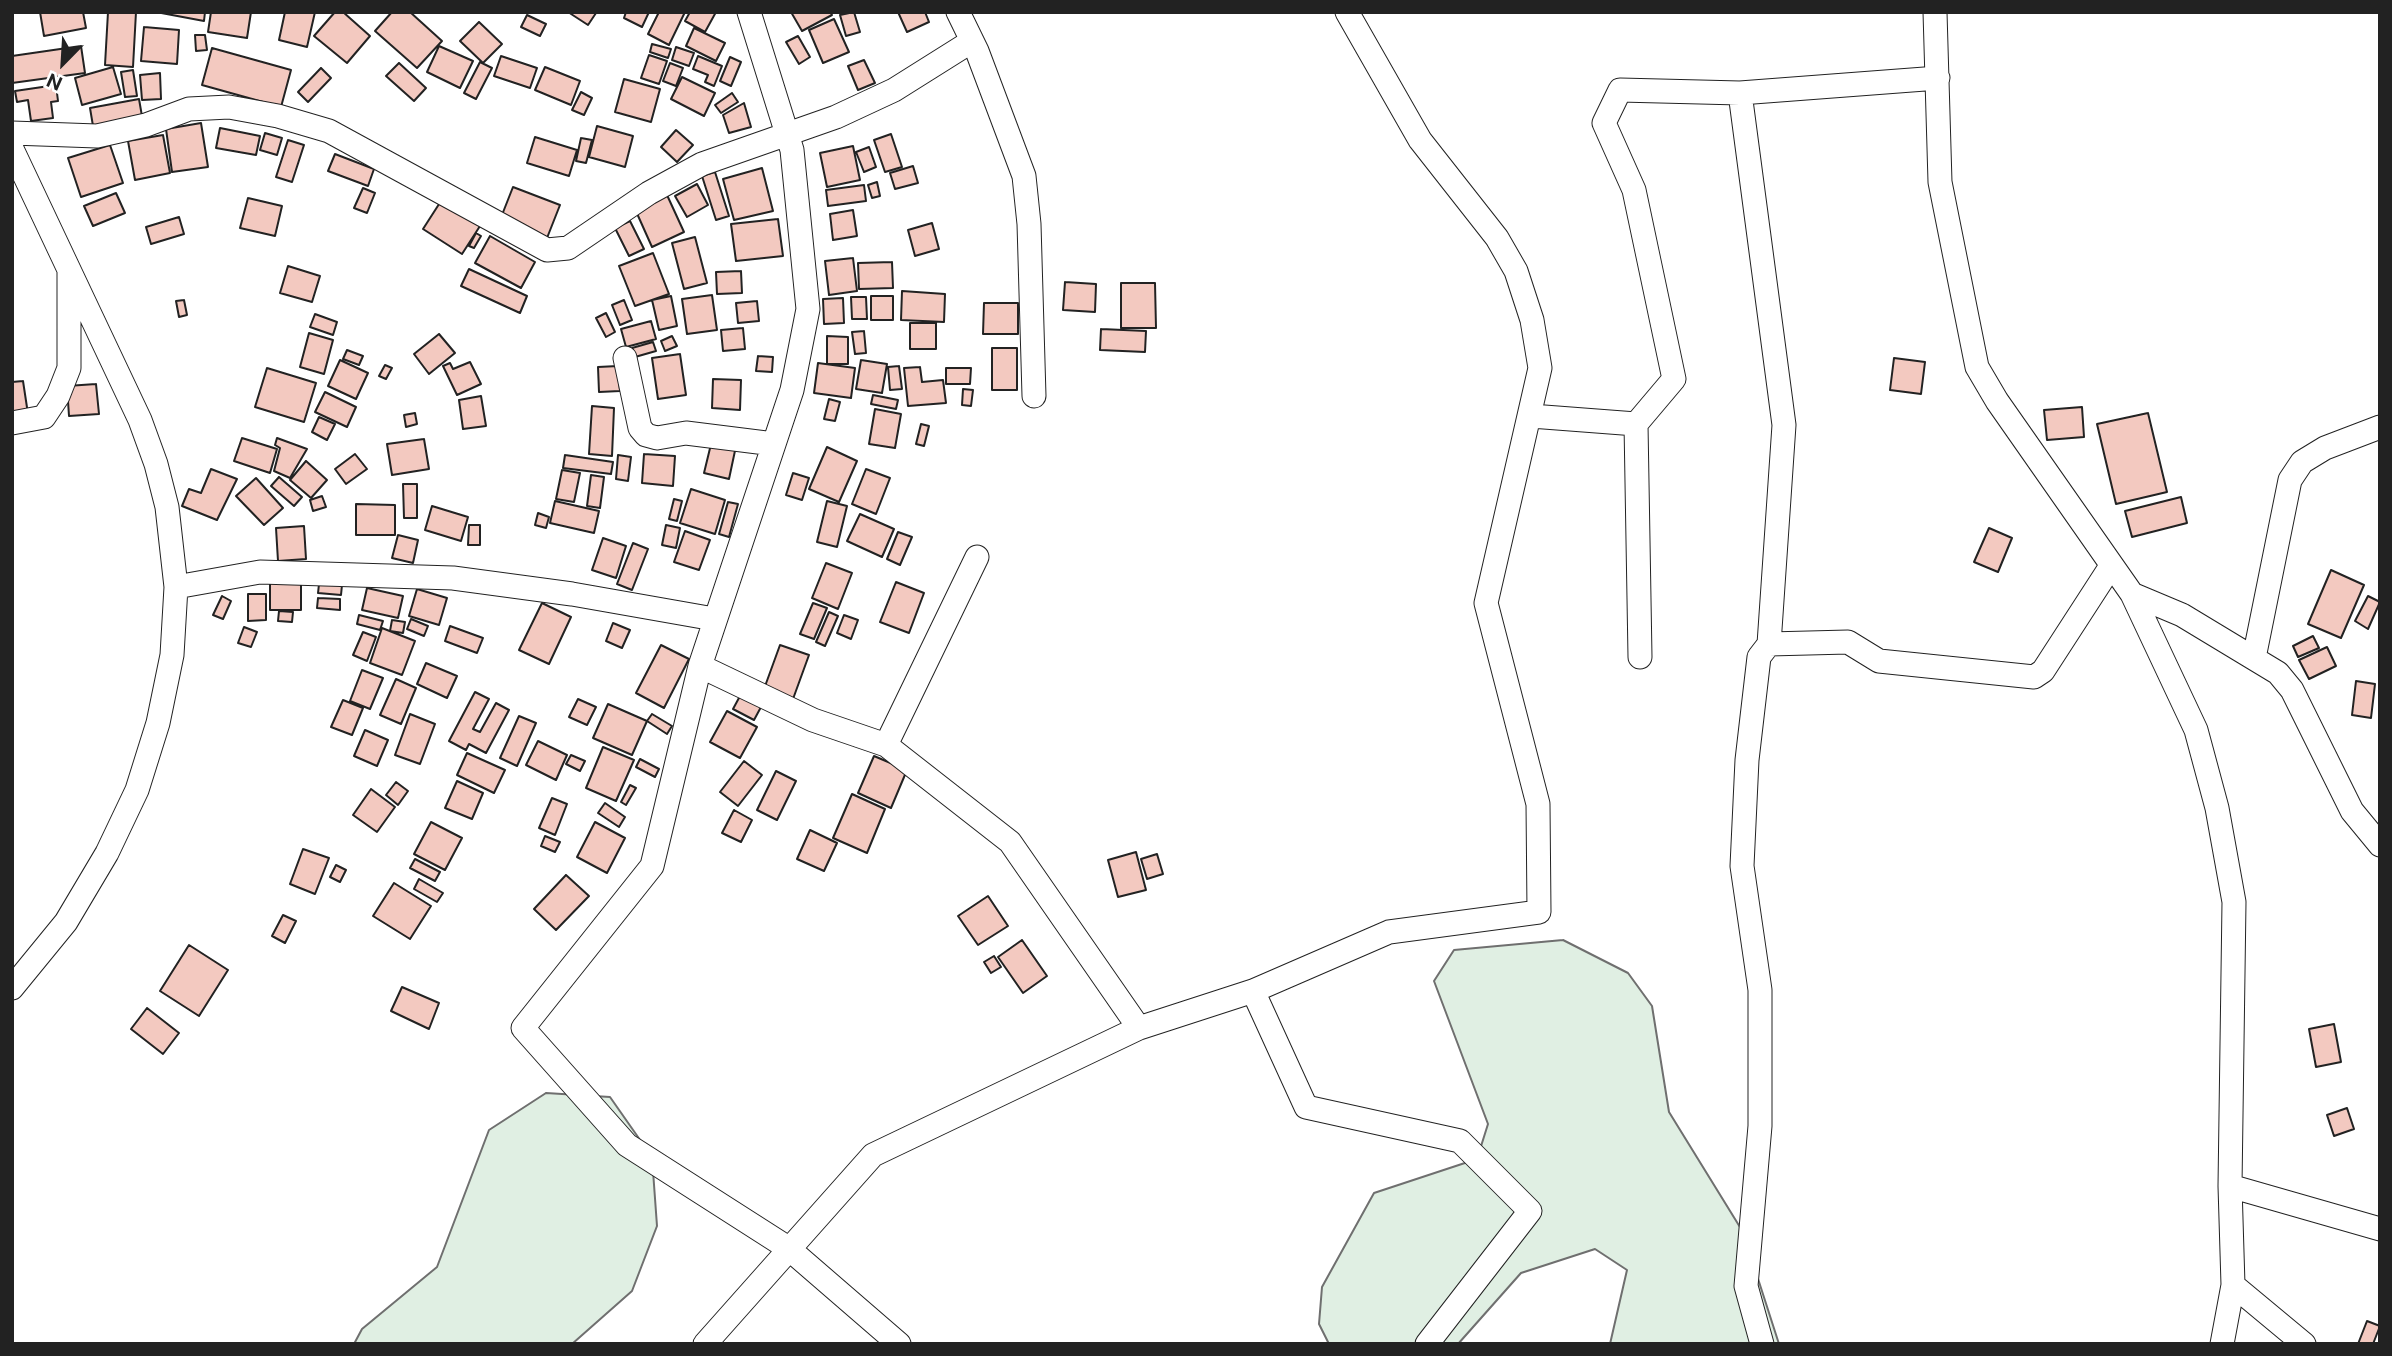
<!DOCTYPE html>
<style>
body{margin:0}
#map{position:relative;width:2392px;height:1356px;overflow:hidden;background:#fff;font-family:"Public Sans",sans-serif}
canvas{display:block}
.frame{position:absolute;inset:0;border:14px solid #222;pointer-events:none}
.north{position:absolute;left:28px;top:28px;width:70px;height:70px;-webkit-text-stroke:5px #fff;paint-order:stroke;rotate:204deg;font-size:19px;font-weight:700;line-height:28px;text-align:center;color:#222}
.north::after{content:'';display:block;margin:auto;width:24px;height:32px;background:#222;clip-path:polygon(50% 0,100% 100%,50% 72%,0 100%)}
</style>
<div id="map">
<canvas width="2392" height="1356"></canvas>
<div class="frame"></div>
<div class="north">N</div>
</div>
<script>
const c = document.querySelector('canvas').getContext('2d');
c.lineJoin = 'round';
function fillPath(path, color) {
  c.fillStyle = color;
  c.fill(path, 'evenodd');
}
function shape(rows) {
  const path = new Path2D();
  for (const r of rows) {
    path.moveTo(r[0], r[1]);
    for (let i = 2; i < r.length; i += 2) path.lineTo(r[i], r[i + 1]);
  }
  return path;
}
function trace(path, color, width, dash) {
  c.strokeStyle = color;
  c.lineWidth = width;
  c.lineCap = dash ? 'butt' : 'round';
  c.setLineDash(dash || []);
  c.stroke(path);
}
const green = shape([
 [1563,940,1628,973,1652,1006,1669,1112,1743,1232,1779,1344,1610,1344,1627,1270,1595,1249,1521,1273,1458,1344,1329,1344,1319,1324,1322,1287,1374,1193,1477,1159,1488,1124,1434,981,1454,950,1563,940],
 [546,1093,610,1097,652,1157,657,1226,632,1291,572,1344,354,1344,362,1329,437,1267,489,1130,546,1093]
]);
const building = shape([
 [40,12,83,12,86,28,44,36,40,12],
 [108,12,136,12,133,67,105,65,108,12],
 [156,12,205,12,204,21,156,12],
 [211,12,251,12,247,38,208,32,211,12],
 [285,12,315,12,307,47,279,40,285,12],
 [335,12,343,12,370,36,347,63,314,36,335,12],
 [392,12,410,12,442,41,417,68,375,31,392,12],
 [568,12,595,12,596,13,588,25,568,12],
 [626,12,649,12,642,27,624,18,626,12],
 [659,12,685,12,669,45,648,34,659,12],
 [690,12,716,12,705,32,685,21,690,12],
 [791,12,830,12,832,15,802,31,791,12],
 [854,12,860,32,846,36,840,15,854,12],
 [898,12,925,12,929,22,907,32,898,12],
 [527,15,546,24,540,36,521,27,527,15],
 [834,19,849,52,823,63,809,30,834,19],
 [479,22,502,44,483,63,460,41,479,22],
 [144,27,179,30,177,64,141,61,144,27],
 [694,28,725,43,716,61,686,46,694,28],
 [195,35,205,35,207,50,196,51,195,35],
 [798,36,810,57,799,64,786,42,798,36],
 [652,44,671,49,668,58,650,52,652,44],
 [81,46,85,73,12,83,12,56,81,46],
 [439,46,473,61,460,88,427,72,439,46],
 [676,47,694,53,689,66,672,60,676,47],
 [212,48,291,70,281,107,202,85,212,48],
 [649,55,667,61,659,84,641,78,649,55],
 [501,56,537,68,530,88,494,76,501,56],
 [698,56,722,66,714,86,705,82,708,75,693,69,698,56],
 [730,57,741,62,731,86,720,81,730,57],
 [864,60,875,83,858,90,848,66,864,60],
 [480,62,492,68,476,99,464,93,480,62],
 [399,63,426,88,414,101,386,76,399,63],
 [670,63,683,68,676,86,663,81,670,63],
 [113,67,121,94,82,105,75,78,113,67],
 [545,67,580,81,571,105,535,90,545,67],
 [321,68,331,78,308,102,298,92,321,68],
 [133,70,137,96,125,97,121,72,133,70],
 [160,73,161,99,142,100,140,75,160,73],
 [682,77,715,93,704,116,671,99,682,77],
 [624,79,660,89,651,122,615,112,624,79],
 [56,85,58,101,51,102,53,118,31,121,28,100,17,102,15,91,56,85],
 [581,92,592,98,584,115,572,110,581,92],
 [732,93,738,102,721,113,715,105,732,93],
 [139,99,143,122,94,132,90,108,139,99],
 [744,103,751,127,729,133,723,115,744,103],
 [201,123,208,167,172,172,166,129,201,123],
 [597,126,633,136,625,167,589,157,597,126],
 [220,128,260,136,256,155,216,148,220,128],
 [676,130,693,145,677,162,661,147,676,130],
 [265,133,282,138,277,155,260,150,265,133],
 [891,134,902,167,885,172,874,140,891,134],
 [163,135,170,173,135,180,128,141,163,135],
 [535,137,577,150,569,176,527,163,535,137],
 [581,138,592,140,586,163,576,161,581,138],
 [288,140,304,145,292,182,276,177,288,140],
 [110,145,123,183,81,197,68,158,110,145],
 [853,146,860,180,827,187,820,153,853,146],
 [869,147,876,167,864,172,856,152,869,147],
 [335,154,374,169,368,186,328,171,335,154],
 [913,166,918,183,895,189,890,173,913,166],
 [762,168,773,211,734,220,723,179,762,168],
 [715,172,729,216,716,220,702,176,715,172],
 [877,182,880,196,872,198,868,185,877,182],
 [697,184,708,205,687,217,675,196,697,184],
 [864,185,866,201,828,206,826,190,864,185],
 [513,187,560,205,547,238,500,220,513,187],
 [363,188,375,193,367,213,354,208,363,188],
 [116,193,125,213,93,226,84,206,116,193],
 [667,195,684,232,652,247,635,209,667,195],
 [248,198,282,206,275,236,240,228,248,198],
 [441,201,480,226,462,254,423,229,441,201],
 [853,210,857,236,833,240,830,214,853,210],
 [179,217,184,234,151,244,146,227,179,217],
 [778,219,783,256,736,261,731,224,778,219],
 [630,221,644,249,629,256,615,228,630,221],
 [932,223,939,249,915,256,908,230,932,223],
 [476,233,481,236,474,248,469,246,476,233],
 [490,236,535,262,521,288,475,263,490,236],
 [695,237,707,283,684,289,672,243,695,237],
 [653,253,669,294,635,306,619,266,653,253],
 [853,258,857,291,829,295,825,261,853,258],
 [892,262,893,288,859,289,858,263,892,262],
 [288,266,320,276,312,302,280,293,288,266],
 [469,269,527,296,520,313,461,286,469,269],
 [741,271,742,293,717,294,716,272,741,271],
 [1065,282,1096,284,1095,312,1063,310,1065,282],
 [1121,283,1155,283,1156,328,1121,328,1121,283],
 [902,291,945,294,944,322,901,320,902,291],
 [712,295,717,330,687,334,682,299,712,295],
 [671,296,677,326,659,330,652,300,671,296],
 [871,296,893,296,893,320,871,320,871,296],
 [851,297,866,297,867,319,852,319,851,297],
 [843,298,844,323,824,324,823,299,843,298],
 [184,300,187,315,179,317,176,301,184,300],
 [624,300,632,320,620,325,612,305,624,300],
 [757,301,759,321,738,323,736,303,757,301],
 [984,303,1018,303,1018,334,983,334,984,303],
 [606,313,615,332,606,337,596,318,606,313],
 [315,314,337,322,333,335,310,327,315,314],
 [651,321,656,339,626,347,621,329,651,321],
 [910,323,936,323,936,349,910,349,910,323],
 [743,328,745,349,723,351,721,330,743,328],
 [1101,329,1146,331,1145,352,1100,350,1101,329],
 [864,331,866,353,855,354,852,332,864,331],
 [309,333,333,340,324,374,300,367,309,333],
 [439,334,455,353,429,374,414,354,439,334],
 [672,336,677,346,665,351,661,341,672,336],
 [827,336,848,337,848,364,827,364,827,336],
 [653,342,656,351,635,357,632,348,653,342],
 [992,348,1017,348,1017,390,992,390,992,348],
 [347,350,363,356,359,365,343,359,347,350],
 [680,354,686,395,658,399,652,358,680,354],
 [758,356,773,357,772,372,756,371,758,356],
 [1894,358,1925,362,1921,394,1890,390,1894,358],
 [340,360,368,373,356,399,328,386,340,360],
 [861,360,887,364,882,393,856,389,861,360],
 [470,362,481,384,457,395,443,366,450,363,453,369,470,362],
 [818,363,855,368,851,398,814,393,818,363],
 [385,365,392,368,386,379,379,376,385,365],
 [618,366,620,391,599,392,598,367,618,366],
 [899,366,902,389,890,390,888,367,899,366],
 [920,367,922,382,943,380,946,403,908,406,904,368,920,367],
 [267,368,316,383,304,422,255,407,267,368],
 [946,368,971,368,970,384,946,384,946,368],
 [713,379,741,380,740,410,712,408,713,379],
 [23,381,28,414,12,416,12,382,23,381],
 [96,384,99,414,69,416,67,386,96,384],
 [963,389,973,390,971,406,962,405,963,389],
 [325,392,356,407,347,427,315,412,325,392],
 [873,395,898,400,896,409,871,404,873,395],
 [481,396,486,426,463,429,459,400,481,396],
 [829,399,840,402,835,421,824,419,829,399],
 [592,406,614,408,612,456,589,454,592,406],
 [2082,407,2084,437,2047,440,2044,410,2082,407],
 [875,409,901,414,895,448,869,444,875,409],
 [415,413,417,424,406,427,404,415,415,413],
 [2148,413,2167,492,2116,504,2097,424,2148,413],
 [319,417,335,424,327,440,312,432,319,417],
 [921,424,929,426,924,446,916,444,921,424],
 [242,438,277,449,270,473,234,461,242,438],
 [277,438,307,449,290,478,274,471,280,448,275,445,277,438],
 [424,439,429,469,392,475,387,444,424,439],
 [712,440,736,446,729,479,704,473,712,440],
 [827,447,857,461,839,502,809,489,827,447],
 [355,454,367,469,346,484,335,469,355,454],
 [644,454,675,456,673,486,642,483,644,454],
 [565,455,613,462,611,474,563,468,565,455],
 [618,455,631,457,628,481,616,479,618,455],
 [306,461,327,480,311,498,290,480,306,461],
 [211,469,237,479,217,520,182,506,189,489,201,493,211,469],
 [866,469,890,478,876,514,852,504,866,469],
 [562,470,580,473,574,502,556,499,562,470],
 [793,473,809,478,802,500,786,495,793,473],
 [591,475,604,477,600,508,587,506,591,475],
 [279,477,302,497,294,506,271,486,279,477],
 [256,478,283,508,264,525,236,496,256,478],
 [403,484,417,484,417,518,404,518,403,484],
 [691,489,725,500,715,534,680,523,691,489],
 [322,496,326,507,313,511,310,500,322,496],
 [2181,497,2187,523,2132,537,2125,511,2181,497],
 [674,499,682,501,677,521,669,519,674,499],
 [555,501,599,511,594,533,550,523,555,501],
 [827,501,847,506,837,547,817,542,827,501],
 [728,502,738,504,729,537,719,534,728,502],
 [356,504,395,505,395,535,356,535,356,504],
 [432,506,468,517,461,541,425,530,432,506],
 [538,513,549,517,546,528,535,525,538,513],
 [860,514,894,529,882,557,847,541,860,514],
 [469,525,480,525,480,545,468,545,469,525],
 [666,525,680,528,676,548,662,545,666,525],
 [304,526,306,559,278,561,276,528,304,526],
 [1989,528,2012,538,1998,572,1974,562,1989,528],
 [685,531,710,540,699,570,674,562,685,531],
 [898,532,912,537,900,565,887,559,898,532],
 [398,535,418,540,413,563,392,558,398,535],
 [603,538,626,546,616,578,592,570,603,538],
 [633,543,648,549,632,590,617,584,633,543],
 [826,563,852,573,838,609,812,598,826,563],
 [2331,570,2364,585,2341,638,2308,624,2331,570],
 [270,579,301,579,301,610,270,610,270,579],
 [896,582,924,593,909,633,880,622,896,582],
 [319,584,342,585,341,595,318,593,319,584],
 [367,588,403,596,398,618,362,610,367,588],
 [417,589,447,598,439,625,409,616,417,589],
 [248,594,266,594,266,620,248,621,248,594],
 [222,596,231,601,223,619,213,615,222,596],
 [2368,596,2380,602,2368,629,2355,621,2368,596],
 [318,598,340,599,340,610,317,608,318,598],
 [542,603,571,617,549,664,519,650,542,603],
 [813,603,827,608,814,639,800,634,813,603],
 [279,611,293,612,292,622,278,621,279,611],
 [829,612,838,616,825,646,816,642,829,612],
 [359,615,383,621,380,630,357,624,359,615],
 [844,615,858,620,851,639,837,633,844,615],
 [411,619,428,626,424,636,407,629,411,619],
 [392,620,405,622,403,633,390,631,392,620],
 [613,623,630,630,622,648,606,641,613,623],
 [450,626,483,638,477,653,445,641,450,626],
 [244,627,257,632,251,647,238,643,244,627],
 [382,628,415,641,402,675,370,663,382,628],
 [363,632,376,637,367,661,353,655,363,632],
 [2313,636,2319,648,2298,657,2293,646,2313,636],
 [661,645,689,659,664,708,636,693,661,645],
 [780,645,809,655,793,699,764,689,780,645],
 [2327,647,2336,666,2309,679,2299,660,2327,647],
 [426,663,457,676,447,698,417,684,426,663],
 [362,670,383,678,370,709,350,701,362,670],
 [396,679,416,688,401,724,380,715,396,679],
 [2356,681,2375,684,2371,718,2352,715,2356,681],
 [475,692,489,699,473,729,480,732,496,703,509,710,486,753,469,744,466,750,449,741,475,692],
 [740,696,761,707,754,720,733,709,740,696],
 [578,699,596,707,587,725,569,717,578,699],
 [343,700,363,708,352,735,331,727,343,700],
 [608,704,647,721,632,755,593,738,608,704],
 [727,711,757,727,740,758,710,742,727,711],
 [410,714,435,724,420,764,395,755,410,714],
 [652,714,672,726,667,734,647,721,652,714],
 [519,716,536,723,517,766,500,758,519,716],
 [365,730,388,740,377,766,354,756,365,730],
 [538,741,567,755,556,780,526,765,538,741],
 [603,747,634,760,616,801,586,788,603,747],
 [467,753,505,770,494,793,457,775,467,753],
 [571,755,585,761,580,771,566,764,571,755],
 [874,756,907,770,891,808,858,793,874,756],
 [640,759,659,769,655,777,636,767,640,759],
 [744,761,762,775,738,806,720,792,744,761],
 [776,771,796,781,777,820,757,810,776,771],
 [457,781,483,793,472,819,445,808,457,781],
 [396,782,408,791,398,805,386,795,396,782],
 [630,785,636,788,626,805,621,802,630,785],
 [371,789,395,807,377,832,353,815,371,789],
 [852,794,885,809,867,853,833,838,852,794],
 [552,798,567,804,555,835,539,828,552,798],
 [605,803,625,817,619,827,598,813,605,803],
 [734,810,752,820,741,842,722,833,734,810],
 [431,822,462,838,445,870,414,854,431,822],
 [595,822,625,838,607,873,577,857,595,822],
 [810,830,837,843,824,871,797,859,810,830],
 [545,836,560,842,555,852,541,846,545,836],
 [303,849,329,858,315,894,290,884,303,849],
 [1136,852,1146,890,1118,897,1108,860,1136,852],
 [1157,854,1163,874,1147,879,1141,859,1157,854],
 [415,859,440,872,435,881,410,868,415,859],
 [336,865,346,870,340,882,330,877,336,865],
 [566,875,589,896,556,930,534,909,566,875],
 [419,879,443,893,437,902,414,889,419,879],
 [394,883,431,906,410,939,373,916,394,883],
 [988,896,1008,926,978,945,958,916,988,896],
 [283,915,296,921,285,943,272,936,283,915],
 [1022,940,1047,976,1023,993,998,957,1022,940],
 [189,945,228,970,199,1016,160,991,189,945],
 [994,956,1001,967,991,973,984,962,994,956],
 [402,987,439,1003,429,1029,391,1011,402,987],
 [147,1008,179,1033,163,1054,131,1029,147,1008],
 [2334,1024,2341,1062,2316,1067,2309,1029,2334,1024],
 [2347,1108,2354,1129,2334,1136,2327,1115,2347,1108],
 [2367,1321,2380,1326,2373,1344,2358,1344,2367,1321]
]);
const minor = shape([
 [749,12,792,150,808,309,792,390,700,666,652,866,523,1028,627,1145,788,1248,899,1344],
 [958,12,977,51,1024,176,1029,224,1034,396],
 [1935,12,1940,182,1977,367,1997,401,2132,594,2196,730,2217,808,2234,902,2230,1186,2233,1285,2222,1344],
 [12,133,97,136,146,125,189,109,229,107,278,116,329,131,547,250,568,248,649,193,702,164,836,117,894,90,972,41],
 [12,149,140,420,156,464,167,507,176,587,172,655,158,723,137,790,107,853,66,922,12,988],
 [625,358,640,428,646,435,657,438,686,433,774,444],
 [1531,416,1636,424,1674,379,1634,190,1604,123,1620,90,1740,93],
 [12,423,44,417,58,396,69,368,69,273],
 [1636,424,1640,657],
 [176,587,260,572,453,578,572,594,714,619],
 [2132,594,2182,615,2278,673,2292,690,2352,811,2380,845],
 [1769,644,1848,642,1879,661,2034,677,2043,671,2111,566],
 [2254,658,2290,480,2302,462,2325,448,2380,427],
 [700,666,813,720,886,745,977,557],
 [886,745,1010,842,1139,1028],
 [1253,991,1389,932,1539,912,1538,804,1486,603,1540,368,1532,320,1516,271,1497,238,1420,140,1347,12],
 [2230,1186,2380,1229],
 [2233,1285,2304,1344],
 [705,1344,873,1155,1139,1028,1253,991,1306,1107,1460,1141,1530,1211,1427,1344],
 [1762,1344,1746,1286,1760,1126,1760,990,1742,866,1747,760,1759,657,1769,644,1784,425,1740,93,1938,78]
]);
fillPath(green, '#e0efe3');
trace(green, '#6f6f6f', 2);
fillPath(building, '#f3c9c0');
trace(building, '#222', 2);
trace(minor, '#222', 25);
trace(minor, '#fff', 23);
</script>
